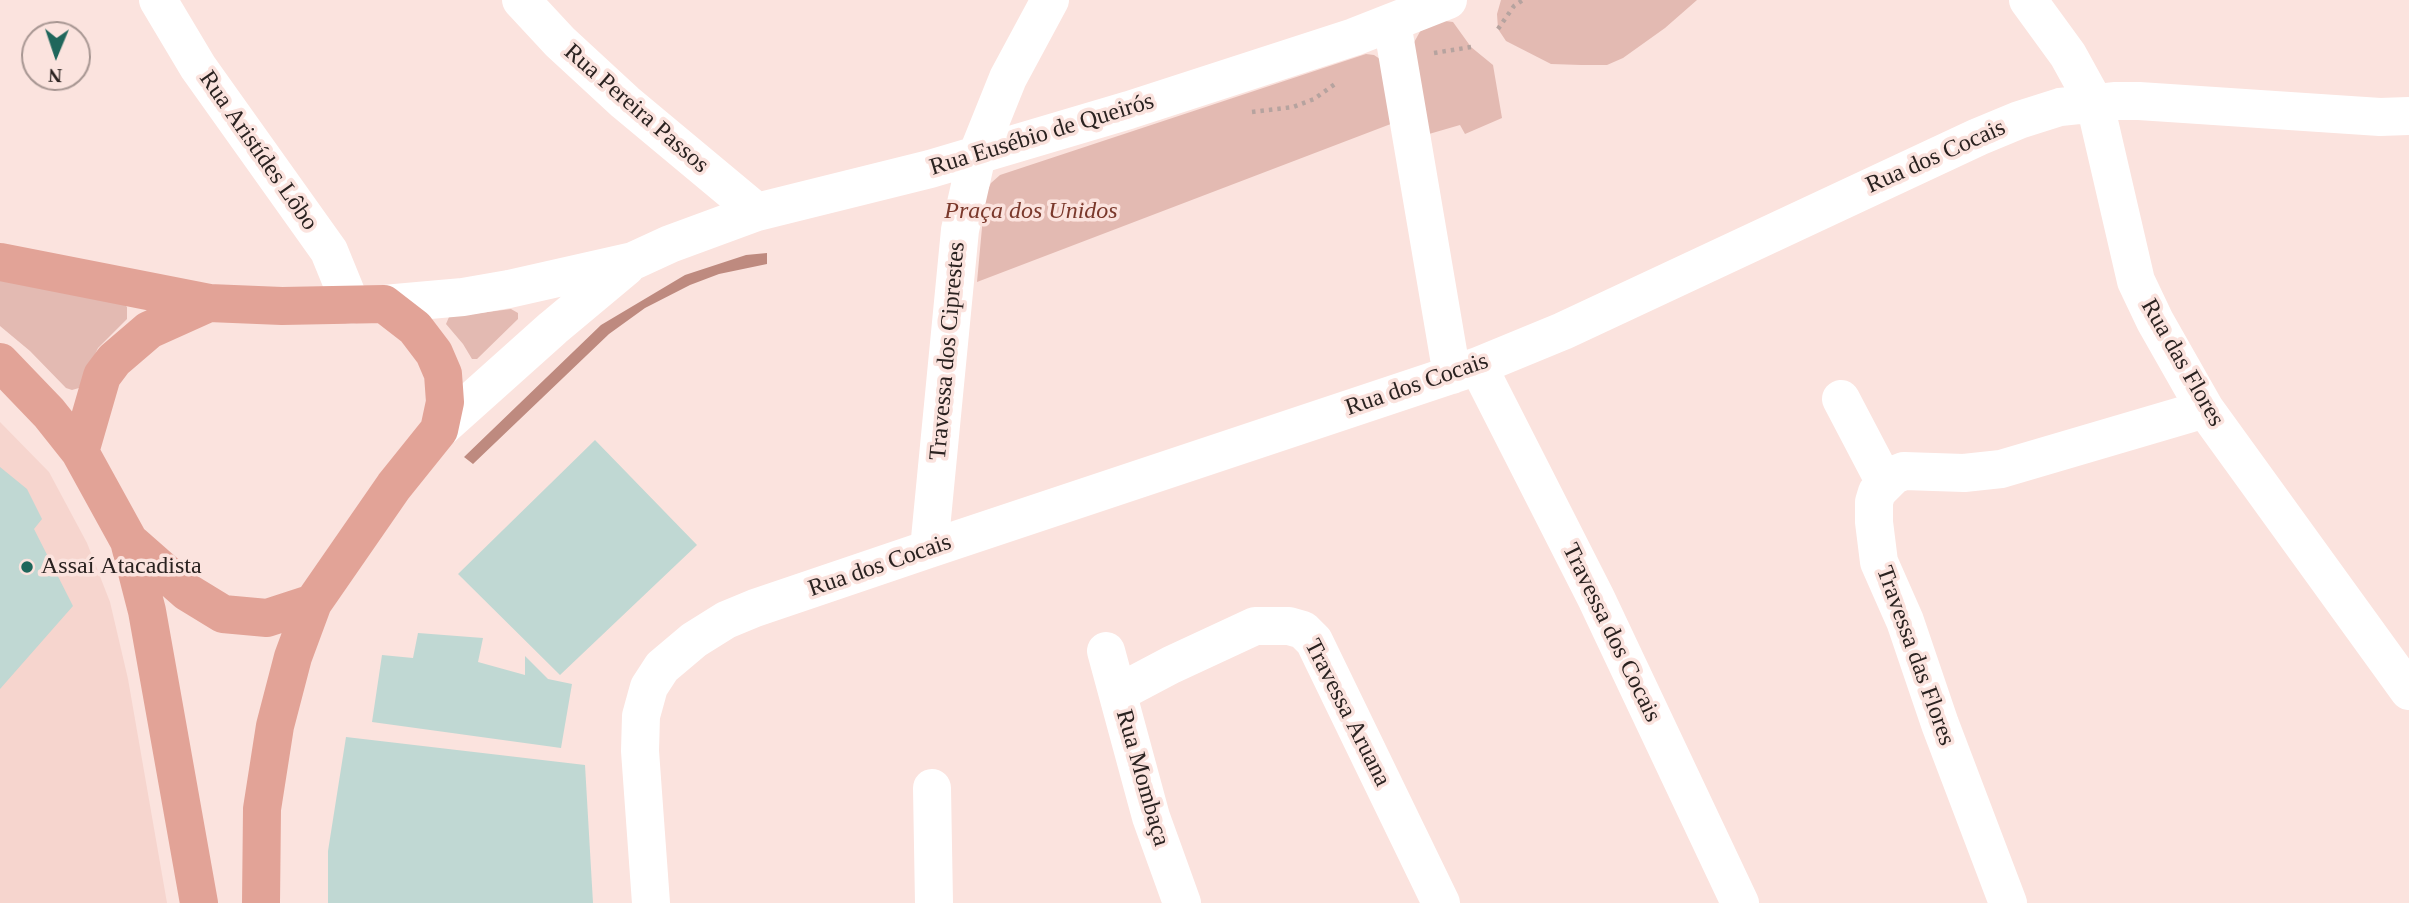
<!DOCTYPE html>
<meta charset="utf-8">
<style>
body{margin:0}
#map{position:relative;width:2409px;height:903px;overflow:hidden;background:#fbe3de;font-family:Georgia,serif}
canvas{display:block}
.north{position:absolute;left:21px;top:21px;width:70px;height:70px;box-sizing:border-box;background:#fbe3de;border:2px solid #a79692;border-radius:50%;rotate:182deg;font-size:19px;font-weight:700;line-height:28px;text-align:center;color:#2a2220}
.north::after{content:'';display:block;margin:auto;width:24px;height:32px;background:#1f665b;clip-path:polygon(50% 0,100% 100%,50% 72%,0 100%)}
</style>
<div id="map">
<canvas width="2409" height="903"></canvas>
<div class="north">N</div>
</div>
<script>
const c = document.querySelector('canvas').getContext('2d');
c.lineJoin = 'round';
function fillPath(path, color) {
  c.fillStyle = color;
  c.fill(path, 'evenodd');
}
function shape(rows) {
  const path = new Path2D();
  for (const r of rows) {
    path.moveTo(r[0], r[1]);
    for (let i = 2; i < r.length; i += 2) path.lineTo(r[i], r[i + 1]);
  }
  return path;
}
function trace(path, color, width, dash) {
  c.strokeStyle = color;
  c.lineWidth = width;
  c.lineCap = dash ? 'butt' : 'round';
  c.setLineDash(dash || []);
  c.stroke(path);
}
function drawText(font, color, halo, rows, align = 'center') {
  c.font = font + ' Georgia,serif';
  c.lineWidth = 7;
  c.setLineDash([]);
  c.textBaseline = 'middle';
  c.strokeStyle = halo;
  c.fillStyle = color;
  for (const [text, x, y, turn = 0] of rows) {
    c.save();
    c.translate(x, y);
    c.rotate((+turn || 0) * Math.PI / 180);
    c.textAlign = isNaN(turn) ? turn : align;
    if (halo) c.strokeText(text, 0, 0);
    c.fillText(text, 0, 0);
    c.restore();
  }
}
const built = shape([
 [0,422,49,472,87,543,110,602,128,679,167,903,0,903]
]);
const green = shape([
 [1501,0,1697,0,1665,28,1623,58,1607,65,1581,65,1551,64,1506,41,1498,29,1497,14],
 [1437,20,1453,22,1471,47,1493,65,1502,118,1465,134,1460,125,1429,134,1412,46,1422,28],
 [1366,54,1374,55,1383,61,1396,122,977,282,985,195,991,183,1000,175],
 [0,277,124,304,127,307,127,319,98,348,79,388,72,390,66,388,30,351,0,326],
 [511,309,518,313,518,319,477,359,472,359,463,344,446,324,449,317]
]);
const water = shape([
 [767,253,767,264,719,274,690,285,645,308,609,334,473,464,464,457,601,325,685,275,746,255]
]);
const building = shape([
 [595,440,697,545,560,675,458,574],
 [0,467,27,489,42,519,34,529,73,606,0,689],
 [418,633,483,638,478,662,525,675,525,656,548,679,572,684,561,748,372,722,382,655,413,658],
 [346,737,585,765,593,903,328,903,328,851]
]);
const path = shape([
 [1498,29,1514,6,1523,0],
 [1434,53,1471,47],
 [1252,112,1293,107,1314,99,1335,84]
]);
const minor = shape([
 [158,0,198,67,329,251,351,305],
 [521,0,560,42,625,102,757,212],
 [2028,0,2068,55,2095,104,2136,281,2155,321,2205,409,2409,691],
 [1392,23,1452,375],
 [384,304,463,297,509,289,633,261,670,244,757,212,930,169,1129,110,1354,37,1448,0],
 [1478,366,1596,598,1740,903],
 [1841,399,1885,483],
 [439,430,553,328,626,267],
 [929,549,960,230,977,155,1008,78,1050,0],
 [1106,651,1151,817,1182,903],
 [1118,693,1171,665,1255,626,1289,626,1303,630,1314,641,1441,903],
 [932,788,934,903],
 [651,903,640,751,641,716,649,687,662,667,694,640,726,620,755,608,929,549,1478,366,1563,331,1978,137,2019,120,2060,107,2116,101,2139,101,2380,117,2409,116],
 [2008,903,1940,724,1905,621,1879,562,1874,522,1874,502,1877,492,1894,475,1904,471,1964,473,2001,469,2205,409]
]);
const major = shape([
 [0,262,209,303,282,306,384,304,415,328,434,353,443,374,445,402,439,430,394,486,313,603,293,657,275,726,262,809,261,903],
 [0,362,49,413,80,452,129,541,147,611,199,903],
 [80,452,102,376,114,360,149,330,209,303],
 [129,541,187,592,223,614,267,618,313,603]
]);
const markers = [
 [27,567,7,"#1f665b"]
];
const streetNames = [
 ["Rua Pereira Passos",636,109,41],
 ["Rua Eusébio de Queirós",1042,135,-17],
 ["Rua Aristídes Lôbo",258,151,55],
 ["Rua dos Cocais",1936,157,-24],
 ["Travessa dos Ciprestes",948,351,-85],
 ["Rua das Flores",2182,363,60],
 ["Rua dos Cocais",1417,385,-19],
 ["Rua dos Cocais",880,566,-19],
 ["Travessa dos Cocais",1611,633,64],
 ["Travessa das Flores",1915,656,70],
 ["Travessa Aruana",1347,713,63],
 ["Rua Mombaça",1142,778,74]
];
const parkNames = [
 ["Praça dos Unidos",1031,212]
];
const poiNames = [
 ["Assaí Atacadista",41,567]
];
fillPath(built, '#f6d5ce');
fillPath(green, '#e3bab2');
fillPath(water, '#be8a7f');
fillPath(building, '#c0d8d3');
trace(path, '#b6a39f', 4.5, [3.5, 5]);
trace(minor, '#fff', 38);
trace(major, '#e2a397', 38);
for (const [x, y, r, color] of markers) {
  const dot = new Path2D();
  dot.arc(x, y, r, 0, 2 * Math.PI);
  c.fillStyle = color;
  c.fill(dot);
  trace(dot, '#fbe3de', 2.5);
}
drawText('24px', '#2a2220', '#fbe3de', streetNames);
drawText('italic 24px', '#7a382b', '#fbe3de', parkNames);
drawText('24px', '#2a2220', '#fbe3de', poiNames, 'left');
</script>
